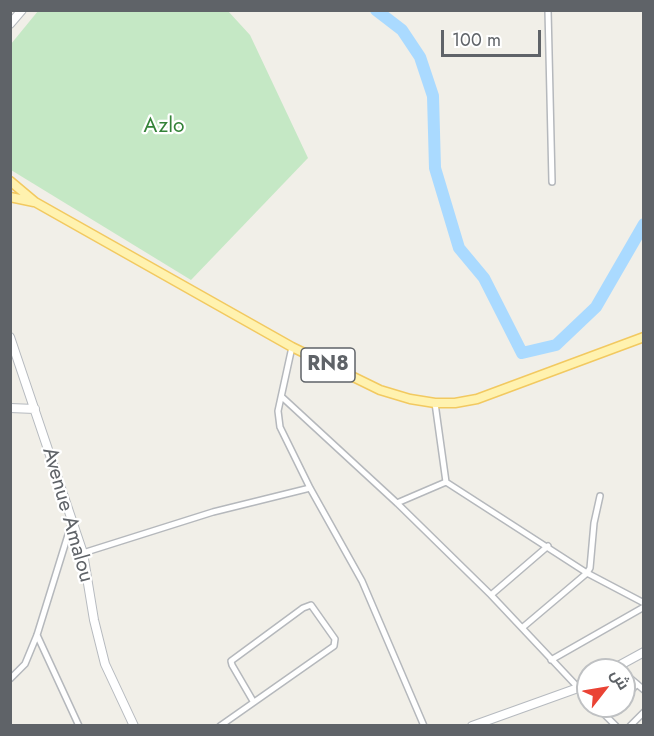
<!DOCTYPE html>
<meta charset="utf-8">
<style>
body{margin:0}
#map{position:relative;width:654px;height:736px;overflow:hidden;background:#f1efe8;font-family:Jost,Cairo,sans-serif}
canvas{display:block}
.frame{position:absolute;inset:0;border:12px solid #5f6368;pointer-events:none}
.north{position:absolute;left:576px;top:658px;width:60px;height:60px;box-sizing:border-box;background:#fff;border:2px solid #bfc1c3;border-radius:50%;rotate:59deg;font-size:16px;font-weight:700;line-height:24px;text-align:center;color:#5f6368}
.north::after{content:'';display:block;margin:auto;width:21px;height:27px;background:#ea4335;clip-path:polygon(50% 0,100% 100%,50% 72%,0 100%)}
.scale{position:absolute;left:441px;top:30px;width:100px;height:27px;box-sizing:border-box;border:3px solid #5f6368;border-top:0;padding-left:8px;font-size:18px;line-height:21px;white-space:nowrap;color:#5f6368;-webkit-text-stroke:4px #fff;paint-order:stroke}
</style>
<div id="map">
<canvas width="654" height="736"></canvas>
<div class="frame"></div>
<div class="north">ش</div>
<div class="scale">100 m</div>
</div>
<script>
const c = document.querySelector('canvas').getContext('2d');
c.lineJoin = 'round';
function fillPath(path, color) {
  c.fillStyle = color;
  c.fill(path, 'evenodd');
}
function shape(rows) {
  const path = new Path2D();
  for (const r of rows) {
    path.moveTo(r[0], r[1]);
    for (let i = 2; i < r.length; i += 2) path.lineTo(r[i], r[i + 1]);
  }
  return path;
}
function trace(path, color, width, dash) {
  c.strokeStyle = color;
  c.lineWidth = width;
  c.lineCap = dash ? 'butt' : 'round';
  c.setLineDash(dash || []);
  c.stroke(path);
}
function drawText(font, color, halo, rows, align = 'center') {
  c.font = font + ' Jost,sans-serif';
  c.lineWidth = 4.5;
  c.setLineDash([]);
  c.textBaseline = 'middle';
  c.strokeStyle = halo;
  c.fillStyle = color;
  for (const [text, x, y, turn = 0] of rows) {
    c.save();
    c.translate(x, y);
    c.rotate((+turn || 0) * Math.PI / 180);
    c.textAlign = isNaN(turn) ? turn : align;
    if (halo) c.strokeText(text, 0, 0);
    c.fillText(text, 0, 0);
    c.restore();
  }
}
const green = shape([
 [38,11,228,11,250,35,308,158,191,280,11,170,11,44]
]);
const river = shape([
 [376,10,402,30,420,57,433,96,435,168,459,248,484,278,522,353,556,345,596,307,644,224]
]);
const street = shape([
 [548,10,552,182],
 [292,347,278,411,280,427,310,488,362,581,424,726],
 [282,397,397,503,491,595,588,698],
 [446,482,587,573,644,603],
 [397,503,446,482,435,403],
 [83,553,213,512,310,488],
 [491,595,548,546],
 [522,628,587,573,590,568,594,523,600,496],
 [37,635,79,726],
 [551,660,644,607],
 [624,673,644,690],
 [10,679,25,664,37,635,72,522],
 [624,698,637,684],
 [596,706,616,726],
 [607,716,617,706],
 [220,726,334,646,335,639,311,605,303,608,231,661,232,665,253,701],
 [630,726,644,712]
]);
const secondary = shape([
 [10,24,22,10],
 [10,337,83,553,94,620,105,664,134,726],
 [10,408,35,409],
 [611,670,644,652],
 [472,726,578,688,588,682]
]);
const primary = shape([
 [10,181,35,202,292,347,380,390,410,399,435,403,455,403,477,399,644,337],
 [10,197,34,202]
]);
const shields = [
 [328,365,54]
];
const shieldNames = [
 ["RN8",328,365]
];
const parkNames = [
 ["Azlo",164,127]
];
const streetNames = [
 ["Avenue Amalou",67,515,74]
];
fillPath(green, '#c5e8c5');
trace(river, '#aadaff', 12);
trace(street, '#b5b8bc', 8);
trace(secondary, '#b6babf', 10);
trace(primary, '#f2c960', 11);
trace(street, '#fff', 5);
trace(secondary, '#fff', 8);
trace(primary, '#fff2af', 8);
for (const [x, y, w] of shields) {
  const box = new Path2D();
  box.roundRect(x - w / 2, y - 17, w, 34, 4.5);
  c.fillStyle = '#fff';
  c.fill(box);
  trace(box, '#5f6368', 1.5);
}
drawText('bold 20px', '#5f6368', null, shieldNames);
drawText('21px', '#348238', '#fff', parkNames);
drawText('21px', '#5f6368', '#fff', streetNames);
</script>
